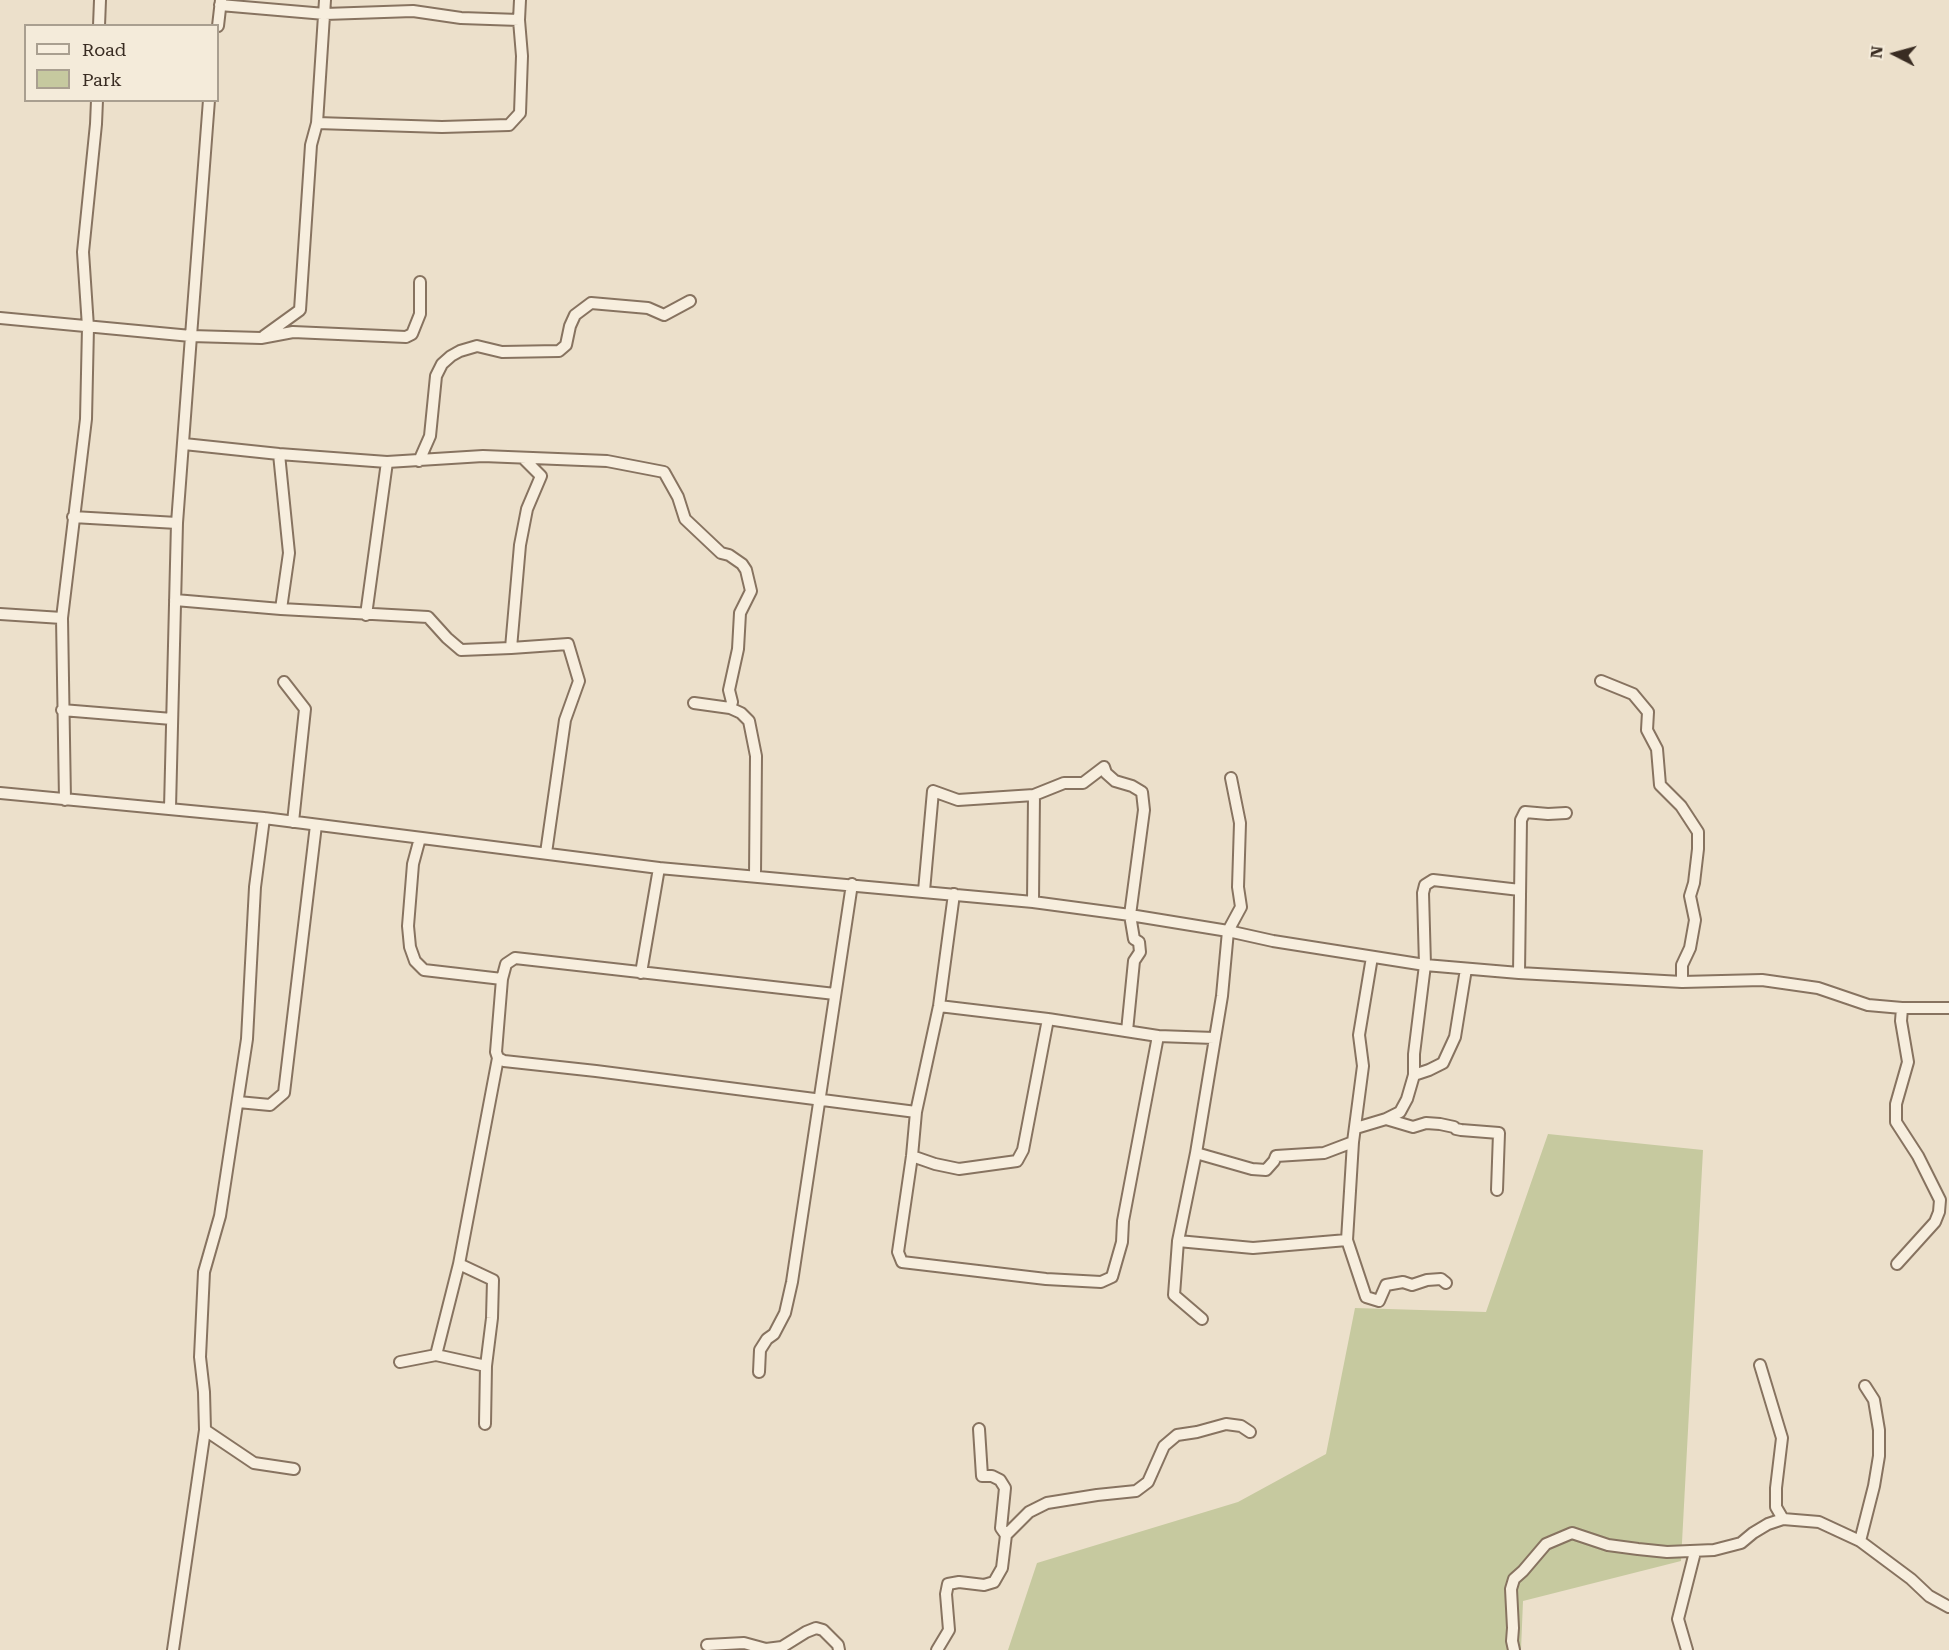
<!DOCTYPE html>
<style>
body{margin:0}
#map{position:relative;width:1949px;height:1650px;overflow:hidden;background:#ece0cb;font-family:"Roboto Serif",serif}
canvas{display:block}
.legend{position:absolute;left:24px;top:24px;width:195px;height:78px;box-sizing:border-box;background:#f4ebda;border:2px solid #a99f90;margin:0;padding:8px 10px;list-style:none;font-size:18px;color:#392c22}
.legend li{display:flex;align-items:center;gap:12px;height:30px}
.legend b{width:30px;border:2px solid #a99f90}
.north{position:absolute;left:1865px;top:24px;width:60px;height:60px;-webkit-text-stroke:4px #f4ebda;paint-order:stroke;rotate:276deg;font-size:16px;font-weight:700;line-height:24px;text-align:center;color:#392c22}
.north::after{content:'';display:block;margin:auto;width:21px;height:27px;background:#392c22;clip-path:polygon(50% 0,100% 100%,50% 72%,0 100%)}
</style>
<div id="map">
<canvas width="1949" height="1650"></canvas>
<ul class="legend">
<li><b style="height:8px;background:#f7eede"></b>Road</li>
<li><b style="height:16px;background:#c6c99f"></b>Park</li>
</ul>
<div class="north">N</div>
</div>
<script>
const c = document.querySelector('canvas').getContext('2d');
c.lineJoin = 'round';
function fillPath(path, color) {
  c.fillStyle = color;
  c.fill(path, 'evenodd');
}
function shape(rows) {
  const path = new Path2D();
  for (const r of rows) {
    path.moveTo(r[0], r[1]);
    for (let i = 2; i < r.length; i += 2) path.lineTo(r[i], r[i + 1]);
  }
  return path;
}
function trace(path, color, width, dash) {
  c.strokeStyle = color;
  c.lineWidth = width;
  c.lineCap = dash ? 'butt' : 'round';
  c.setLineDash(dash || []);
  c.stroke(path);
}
const green = shape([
 [1548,1134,1703,1150,1681,1561,1523,1601,1521,1650,1008,1650,1037,1563,1238,1502,1326,1454,1355,1308,1486,1312]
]);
const minor = shape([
 [220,5,325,14,413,11,461,18,519,20],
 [99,26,100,0],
 [218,26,221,0],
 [209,100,191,336,261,338,293,332,406,337,412,334,420,314,420,282],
 [317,123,442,127,509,125,520,113,522,56,519,20,520,0],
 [0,318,191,336,177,523,170,808],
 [264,336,300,310,311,145,317,123,325,0],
 [184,444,279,454,387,462,483,456,607,461,664,472,678,497,685,519,721,553,729,555,742,564,746,570,751,591,740,613,738,649,729,690,732,702,730,708],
 [279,454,289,553,281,609],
 [419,461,430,436,436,376,442,364,451,356,460,351,477,346,502,352,559,351,566,345,570,326,575,315,591,303,648,308,664,315,690,301],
 [73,517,177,523],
 [175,600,281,609,428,617,447,638,461,650,511,648,520,545,527,509,541,476,523,458],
 [0,614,62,618],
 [366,615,387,462],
 [511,648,568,644,579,681,565,720,546,853],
 [1601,681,1633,694,1648,712,1647,730,1657,749,1660,785,1681,806,1698,832,1698,849,1694,883,1690,896,1695,920,1690,948,1682,965,1682,982],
 [284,682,305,709,293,822],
 [694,703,730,708,741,713,749,721,756,756,755,876],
 [62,710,172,719],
 [0,793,264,818,659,868,1033,902,1130,915,1228,931,1273,941,1425,965,1519,973,1682,982,1762,980,1818,988,1868,1005,1902,1008,1949,1008],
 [65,800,62,618,86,419,88,327,83,252,96,124,97,100],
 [420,838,413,864,408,926,410,947,415,961,424,970,502,979],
 [924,891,933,791,958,800,1034,795,1064,783,1083,783,1104,767,1106,773,1115,781,1132,786,1142,792,1144,810,1130,915,1134,939,1139,942,1140,952,1134,961,1127,1031],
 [954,894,939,1006,916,1112,912,1156,898,1252,902,1262,1046,1279,1101,1282,1112,1277,1122,1242,1123,1221,1158,1036],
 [1033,902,1034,795],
 [1372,957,1359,1035,1363,1066,1353,1142,1347,1240,1366,1297,1379,1301,1386,1285,1403,1282,1412,1285,1427,1280,1441,1279,1446,1283],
 [641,973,659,868],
 [1519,973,1521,820,1525,812,1548,814,1566,813],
 [835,994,515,958,506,964,502,979,496,1052,498,1058,504,1061,596,1071,916,1112],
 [939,1006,1048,1019,1158,1036,1214,1038],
 [1414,1075,1429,1070,1443,1063,1455,1037,1466,969],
 [238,1102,270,1105,284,1093,316,825],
 [1386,1119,1400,1112,1407,1099,1414,1075,1414,1054,1425,965,1423,893,1425,885,1433,880,1520,890],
 [1356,1128,1386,1119,1413,1127,1426,1123,1440,1124,1454,1127,1456,1129,1461,1130,1499,1133,1497,1190],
 [1196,1153,1252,1169,1266,1170,1274,1161,1276,1156,1324,1153,1353,1142],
 [912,1156,935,1164,959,1169,1017,1161,1023,1150,1048,1019],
 [1178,1241,1253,1248,1347,1240],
 [1897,1264,1935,1222,1939,1212,1940,1200,1918,1156,1896,1122,1896,1104,1908,1062,1901,1021,1902,1008],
 [1202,1319,1174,1295,1178,1241,1196,1153,1222,996,1228,931,1241,907,1238,887,1240,823,1231,778],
 [436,1355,459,1264],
 [400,1362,436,1355,486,1366],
 [1760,1365,1782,1438,1776,1488,1776,1507,1783,1519,1819,1522,1860,1541,1911,1579,1929,1596,1949,1607],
 [759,1372,760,1350,767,1339,774,1334,785,1313,792,1282,852,884],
 [485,1424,486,1366,492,1318,493,1280,459,1264,498,1058],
 [979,1429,982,1476,992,1476,1000,1480,1005,1488,1001,1528,1006,1535],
 [205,1430,254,1463,294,1469],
 [1860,1541,1874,1486,1879,1456,1879,1430,1874,1400,1865,1386],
 [707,1645,744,1643,766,1649,782,1647,806,1632,816,1628,823,1630,838,1645,839,1650],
 [173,1650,205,1430,204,1392,200,1357,204,1272,220,1216,247,1039,255,887,264,818],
 [937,1650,949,1630,946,1594,948,1584,959,1582,984,1585,994,1582,1002,1568,1006,1535,1029,1512,1047,1503,1097,1495,1136,1491,1148,1482,1164,1446,1177,1435,1197,1432,1226,1424,1241,1426,1250,1432],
 [1514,1650,1512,1641,1513,1628,1511,1589,1514,1579,1523,1571,1546,1544,1572,1533,1608,1545,1638,1549,1667,1552,1714,1550,1741,1543,1753,1533,1768,1524,1783,1519],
 [1687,1650,1678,1619,1695,1552]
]);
fillPath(green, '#c6c99f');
trace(minor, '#877360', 14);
trace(minor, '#f7eede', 10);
</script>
